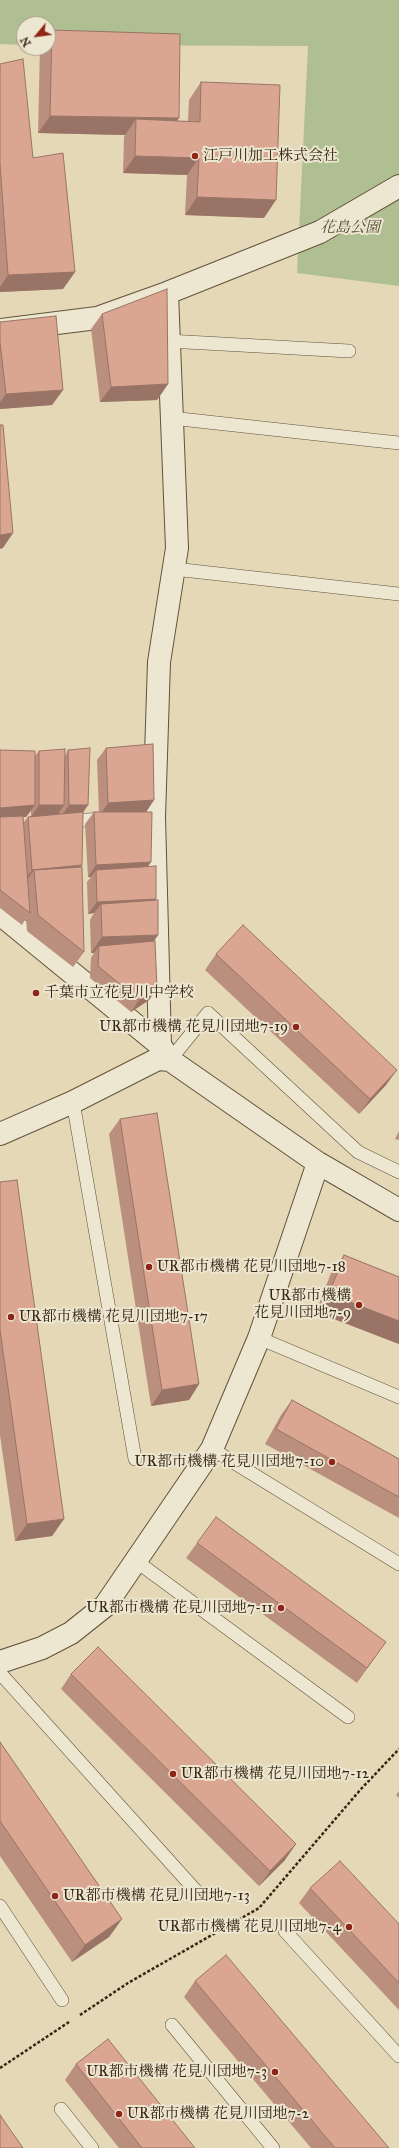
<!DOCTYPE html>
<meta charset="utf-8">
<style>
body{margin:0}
#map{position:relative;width:399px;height:2148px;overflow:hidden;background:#e4d8b6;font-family:"IM FELL Great Primer",serif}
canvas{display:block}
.north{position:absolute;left:16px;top:16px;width:40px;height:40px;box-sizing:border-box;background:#ede6d0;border:1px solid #a49985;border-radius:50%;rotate:241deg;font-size:11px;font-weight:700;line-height:16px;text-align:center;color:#372614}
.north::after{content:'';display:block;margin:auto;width:14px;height:18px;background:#8f2418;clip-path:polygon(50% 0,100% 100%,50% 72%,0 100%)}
</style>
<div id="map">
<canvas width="399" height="2148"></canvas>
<div class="north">N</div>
</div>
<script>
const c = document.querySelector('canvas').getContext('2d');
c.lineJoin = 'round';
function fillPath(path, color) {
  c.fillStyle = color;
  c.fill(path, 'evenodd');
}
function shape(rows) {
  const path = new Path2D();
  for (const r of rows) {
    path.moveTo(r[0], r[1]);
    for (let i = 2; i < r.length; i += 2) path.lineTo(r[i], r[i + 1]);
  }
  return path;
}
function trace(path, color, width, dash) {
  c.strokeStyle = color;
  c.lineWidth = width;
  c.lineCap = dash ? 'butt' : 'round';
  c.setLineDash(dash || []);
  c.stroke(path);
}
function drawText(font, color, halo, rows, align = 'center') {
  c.font = font + ' "IM FELL Great Primer","Noto Serif JP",serif';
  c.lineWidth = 4;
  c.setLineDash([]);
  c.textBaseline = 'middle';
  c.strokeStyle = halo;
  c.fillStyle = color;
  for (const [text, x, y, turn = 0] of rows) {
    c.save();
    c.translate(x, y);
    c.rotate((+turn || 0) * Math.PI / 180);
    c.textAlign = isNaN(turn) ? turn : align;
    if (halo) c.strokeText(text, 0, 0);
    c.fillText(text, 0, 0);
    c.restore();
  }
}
const green = shape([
 [0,0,399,0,399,286,297,273,308,46,48,45,48,24,24,24,24,45,0,44]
]);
const path = shape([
 [80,2015,128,1983,259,1908,361,1789,399,1749],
 [0,2068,69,2022]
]);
const lane = shape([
 [168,341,349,351],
 [171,418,399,443],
 [174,569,399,594],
 [66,821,106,819],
 [170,1060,208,1013,358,1152,399,1172],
 [73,1102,135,1459],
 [259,1338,399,1397],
 [212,1449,399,1564],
 [136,1561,348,1717],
 [0,1673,197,1892],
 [0,1906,62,2000],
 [285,1931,399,2056],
 [172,2025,273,2148],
 [61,2109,92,2148]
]);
const street = shape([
 [167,293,177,548,159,662,154,817,160,1045,170,1060],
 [0,330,97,318,167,293,320,232,399,186],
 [0,914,160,1045],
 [0,1134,73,1102,158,1059,170,1060,318,1163,399,1210],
 [0,1662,42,1648,71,1633,105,1606,212,1449,259,1338,318,1163]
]);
const wall = shape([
 [52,30,177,121,188,121,189,100,201,82,264,218,185,215,187,175,123,173,124,137,125,135,38,133,40,48,48,48,48,37],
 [0,64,33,158,75,272,63,289,0,292],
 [102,314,168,384,157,400,100,402,91,329],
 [0,322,63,390,52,405,0,409],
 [106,748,154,800,146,812,148,867,156,899,155,900,158,935,153,942,157,988,149,1000,131,1012,90,978,91,958,94,953,91,953,90,920,94,913,88,914,87,882,91,877,88,877,85,824,94,812,99,812,97,760],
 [0,750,35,756,39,751,65,756,68,750,88,805,83,812,81,867,84,952,73,967,27,931,26,918,22,925,0,908],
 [31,811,31,816,28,817,23,823,23,817,26,817],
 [216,954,386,1085,359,1114,205,970],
 [120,1119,199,1384,189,1400,151,1406,109,1134],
 [399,1131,399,1140,395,1139],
 [0,1182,64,1519,52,1536,15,1541,0,1435],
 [344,1255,399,1277,399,1344,316,1312,331,1273],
 [292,1400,399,1459,399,1518,265,1444,281,1415],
 [197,1543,386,1642,357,1683,186,1558],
 [71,1674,285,1860,259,1886,61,1689],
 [0,1742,122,1919,109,1937,72,1962,0,1856],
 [399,1791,399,1798,396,1795],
 [310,1888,399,1924,399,2010,299,1903],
 [195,1981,389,2148,311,2148,184,1997],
 [76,2064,195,2148,119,2148,65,2080]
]);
const shadedWall = shape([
 [50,116,179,118,167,136,136,119,125,135,38,133],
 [135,156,199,158,187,175,123,173],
 [197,197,276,200,264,218,185,215],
 [75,272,63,289,0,292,0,287,8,275],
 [168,384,157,400,100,402,111,387],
 [63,390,52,405,0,409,0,402,6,394],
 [13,533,3,548,0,549,0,535],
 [154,800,146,812,100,815,108,803],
 [35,805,26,817,0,819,0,808],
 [39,805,64,805,56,817,31,817],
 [69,805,88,805,80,817,61,817],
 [151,862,143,874,96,870,91,877,88,877,96,865],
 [82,865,74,877,34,870,26,881,23,882,32,870],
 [156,899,148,911,101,904,94,913,88,914,97,902],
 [158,935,147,951,99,946,94,953,91,953,102,937],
 [157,988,149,1000,131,1012,139,1000],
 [397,1070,386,1085,359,1114,370,1099],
 [329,1294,399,1321,399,1344,316,1312],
 [199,1384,189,1400,151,1406,162,1390],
 [64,1519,52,1536,15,1541,27,1524],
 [296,1844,285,1860,259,1886,270,1871],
 [122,1919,109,1937,72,1962,85,1945]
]);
const building = shape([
 [52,30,180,34,179,118,50,116,52,30],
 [23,59,33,158,63,153,75,272,8,275,0,164,0,64,23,59],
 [201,82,280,85,276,200,197,197,199,158,135,156,136,119,200,122,201,82],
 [167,289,168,384,111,387,102,314,167,289],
 [56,316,63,390,6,394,0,342,0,322,56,316],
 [0,425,3,425,13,533,0,535,0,425],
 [153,744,154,800,108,803,106,748,153,744],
 [90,748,88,805,69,805,68,750,90,748],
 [65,749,64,805,39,805,39,751,65,749],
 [0,750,35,751,35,805,0,808,0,750],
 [83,812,82,865,32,870,28,817,83,812],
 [94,812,152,812,151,862,96,865,94,812],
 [23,816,30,913,0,890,0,817,23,816],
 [156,866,156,899,97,902,96,870,156,866],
 [82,867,84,952,38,915,34,870,82,867],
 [158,900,158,935,102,937,101,904,158,900],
 [243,925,397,1070,370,1099,216,954,243,925],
 [155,941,157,988,139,1000,98,966,99,946,155,941],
 [157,1113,199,1384,162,1390,120,1119,157,1113],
 [17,1180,64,1519,27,1524,0,1330,0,1182,17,1180],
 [344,1255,399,1277,399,1321,329,1294,344,1255],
 [292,1400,399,1459,399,1497,276,1429,292,1400],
 [216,1517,386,1642,367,1668,197,1543,216,1517],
 [98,1647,296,1844,270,1871,71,1674,98,1647],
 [0,1742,122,1919,85,1945,0,1821,0,1742],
 [340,1861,399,1924,399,1983,310,1888,340,1861],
 [226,1955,389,2148,335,2148,195,1981,226,1955],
 [108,2039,195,2148,142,2148,76,2064,108,2039],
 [0,2115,23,2148,0,2148,0,2115]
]);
const markers = [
 [195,156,4,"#8f2418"],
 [36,993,4,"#8f2418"],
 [296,1027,4,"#8f2418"],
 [149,1267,4,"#8f2418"],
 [359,1305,4,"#8f2418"],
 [11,1317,4,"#8f2418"],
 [332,1462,4,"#8f2418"],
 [281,1608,4,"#8f2418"],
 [173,1774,4,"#8f2418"],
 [55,1896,4,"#8f2418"],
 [349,1927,4,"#8f2418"],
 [275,2072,4,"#8f2418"],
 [119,2114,4,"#8f2418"]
];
const poiNames = [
 ["江戸川加工株式会社",203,156],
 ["千葉市立花見川中学校",44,993],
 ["UR都市機構 花見川団地7-19",288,1027,"right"],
 ["UR都市機構 花見川団地7-18",157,1267],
 ["UR都市機構",351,1296,"right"],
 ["花見川団地7-9",351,1313,"right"],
 ["UR都市機構 花見川団地7-17",19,1317],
 ["UR都市機構 花見川団地7-10",324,1462,"right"],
 ["UR都市機構 花見川団地7-11",273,1608,"right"],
 ["UR都市機構 花見川団地7-12",181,1774],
 ["UR都市機構 花見川団地7-13",63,1896],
 ["UR都市機構 花見川団地7-4",341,1927,"right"],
 ["UR都市機構 花見川団地7-3",267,2072,"right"],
 ["UR都市機構 花見川団地7-2",127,2114]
];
const parkNames = [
 ["花島公園",350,228]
];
fillPath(green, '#b0bf91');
trace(lane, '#62523c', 14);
trace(street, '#62523c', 24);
trace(path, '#372614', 2.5, [3, 2]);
trace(lane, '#ede6d0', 13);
trace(street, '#ede6d0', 22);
fillPath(wall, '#bb8f7d');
fillPath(shadedWall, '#997466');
fillPath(building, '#daa691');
trace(building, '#997466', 1);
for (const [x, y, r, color] of markers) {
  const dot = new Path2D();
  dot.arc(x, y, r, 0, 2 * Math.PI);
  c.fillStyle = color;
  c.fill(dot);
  trace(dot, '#ede6d0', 1.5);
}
drawText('15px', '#372614', '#ede6d0', poiNames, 'left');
drawText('italic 15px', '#554c33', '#ede6d0', parkNames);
</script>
